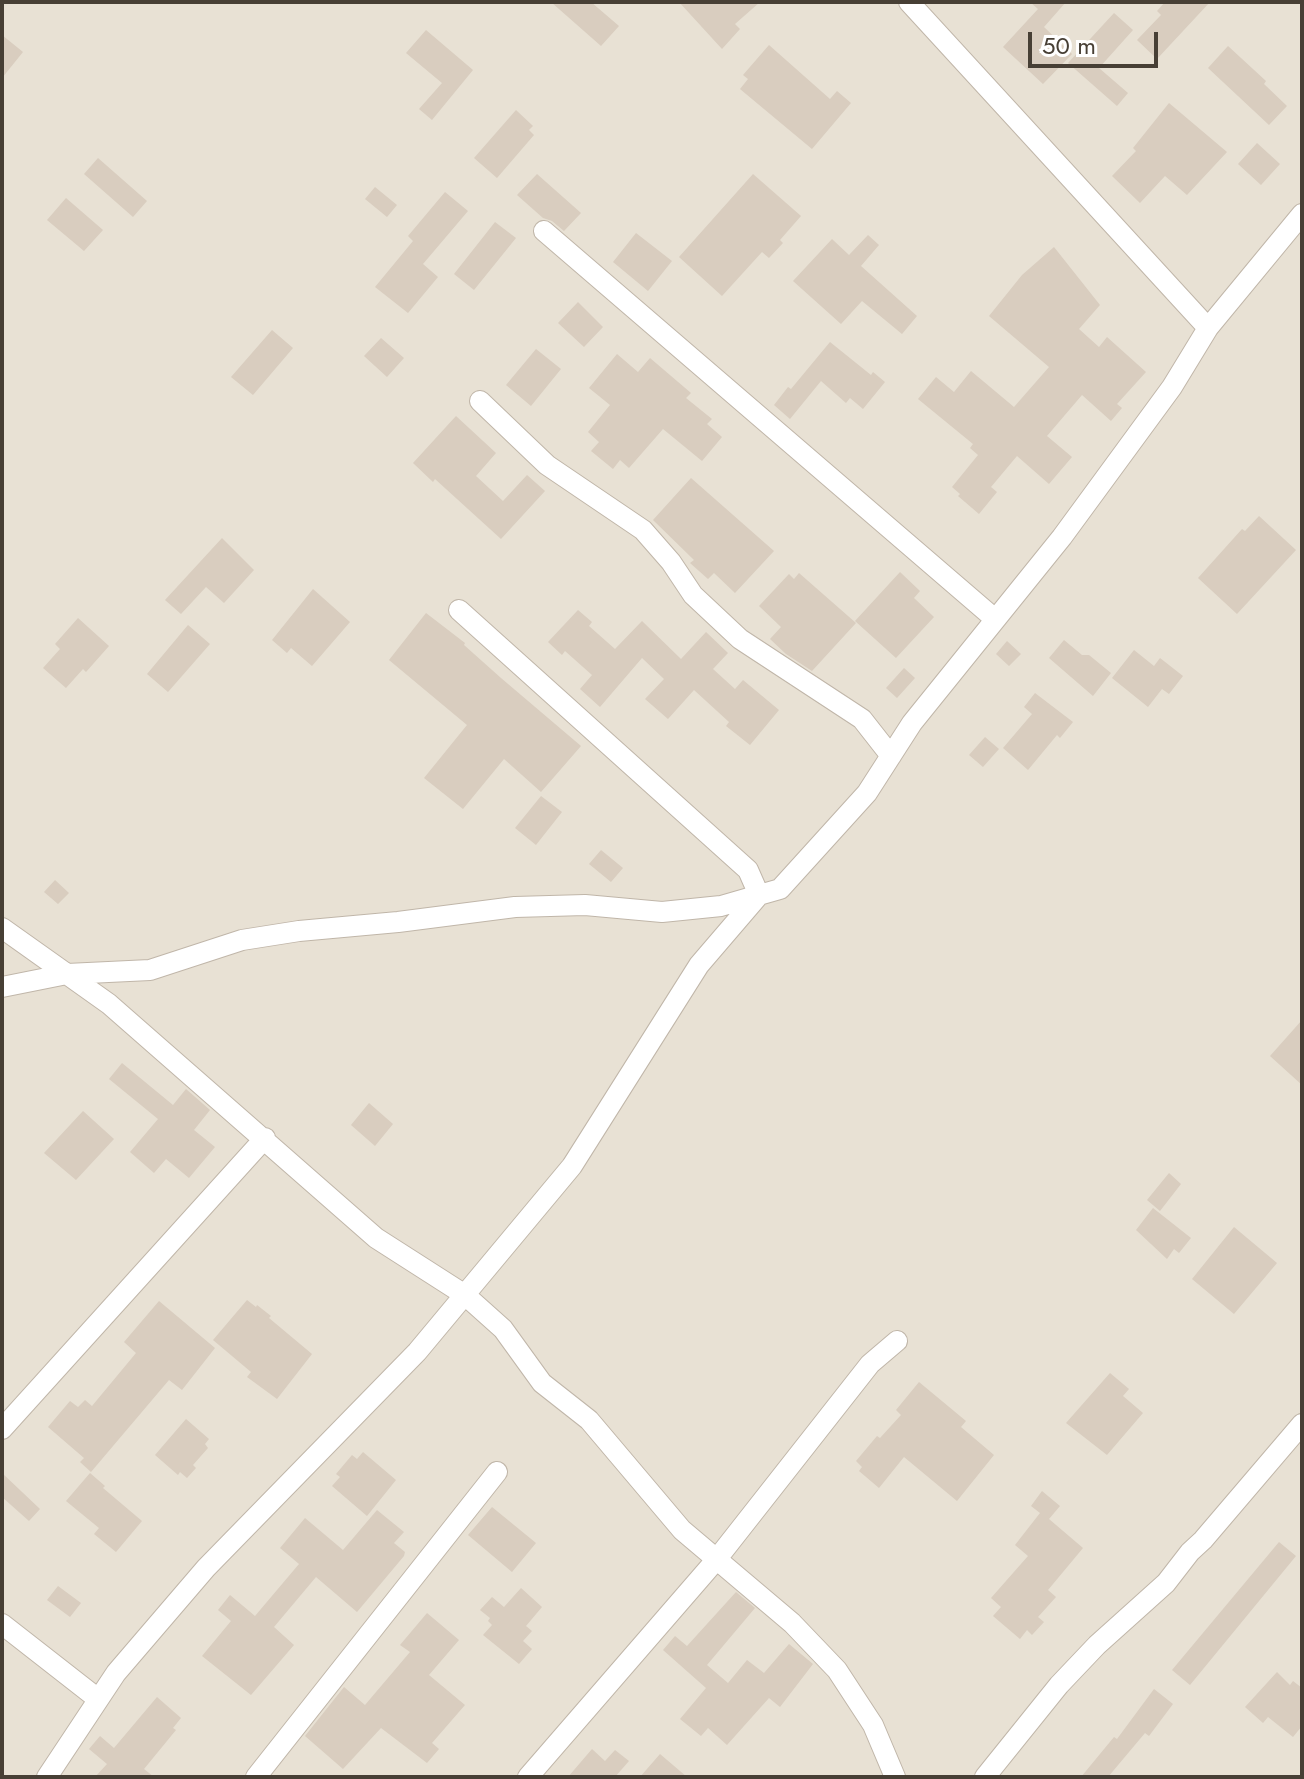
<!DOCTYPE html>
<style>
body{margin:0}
#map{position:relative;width:1304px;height:1779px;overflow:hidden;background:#f4efe7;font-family:Jost,sans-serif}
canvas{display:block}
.frame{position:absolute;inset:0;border:4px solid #473f35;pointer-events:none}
.scale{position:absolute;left:1028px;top:32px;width:130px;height:36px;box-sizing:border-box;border:4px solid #473f35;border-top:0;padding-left:10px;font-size:24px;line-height:28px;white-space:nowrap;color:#473f35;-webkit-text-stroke:6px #fff;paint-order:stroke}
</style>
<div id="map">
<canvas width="1304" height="1779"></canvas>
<div class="frame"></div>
<div class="scale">50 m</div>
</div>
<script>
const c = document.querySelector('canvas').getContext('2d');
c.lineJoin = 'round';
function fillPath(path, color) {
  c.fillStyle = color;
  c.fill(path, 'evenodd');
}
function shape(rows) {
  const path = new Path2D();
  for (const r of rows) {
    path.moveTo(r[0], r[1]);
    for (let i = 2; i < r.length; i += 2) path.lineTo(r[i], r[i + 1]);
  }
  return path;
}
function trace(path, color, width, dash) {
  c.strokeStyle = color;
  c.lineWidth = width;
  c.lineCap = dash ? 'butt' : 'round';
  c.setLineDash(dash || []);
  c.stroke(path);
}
const residential = shape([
 [2,2,1302,2,1302,1777,2,1777]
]);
const building = shape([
 [551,2,591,2,619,26,601,46],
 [679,2,760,2,735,24,740,29,722,49],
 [1030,2,1066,2,1044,27,1072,54,1043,84,1003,47,1038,9],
 [1165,2,1210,2,1157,59,1137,40,1161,15,1157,11],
 [1114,13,1133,30,1099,68,1128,93,1117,106,1068,63],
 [426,30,473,70,432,120,419,109,442,83,406,53],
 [2,35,23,52,2,78],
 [769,45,830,99,837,91,851,103,812,149,740,89,748,79,743,75],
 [1228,46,1266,81,1264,84,1287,106,1269,125,1208,68],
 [1169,103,1227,152,1187,195,1165,176,1140,203,1112,176,1136,151,1133,148],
 [516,110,533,126,529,130,534,135,497,178,474,158],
 [1257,143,1280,164,1261,185,1238,164],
 [98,158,147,201,133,217,84,174],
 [537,174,581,213,564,231,552,221,543,218,517,195],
 [753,174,801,216,780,240,783,243,769,258,762,252,722,296,679,257],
 [375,187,397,205,387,217,365,199],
 [445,192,468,211,423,264,438,277,408,313,375,287,413,241,408,236],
 [66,198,103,230,84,251,47,220],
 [495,222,516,238,474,290,454,274],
 [636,233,672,261,648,291,613,262],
 [868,235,879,245,861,266,917,316,902,334,862,301,841,324,793,281,832,239,849,255],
 [1054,247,1100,305,1079,329,1099,347,1107,337,1146,372,1117,404,1122,408,1111,421,1082,395,1047,436,1072,457,1049,484,1017,456,991,487,997,492,979,514,958,496,960,494,952,487,978,455,970,448,973,444,918,399,936,377,954,392,971,371,1014,407,1049,367,989,316,1022,275],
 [578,302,603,327,584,347,558,323],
 [272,330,293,348,253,395,231,377],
 [381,338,404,358,387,377,364,356],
 [830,342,871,375,873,372,885,382,863,409,850,398,846,403,821,381,790,419,774,405,788,387,791,389],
 [536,349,561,369,531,406,506,385],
 [617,354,638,372,650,358,691,393,686,398,712,419,707,424,722,437,702,461,663,429,629,468,620,460,613,469,591,451,599,442,588,432,610,405,589,388],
 [456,416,496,453,476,476,503,501,527,475,545,491,501,539,435,479,433,482,413,463],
 [691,478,774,551,735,593,714,573,708,579,690,563,694,560,653,520],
 [1259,516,1296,550,1237,614,1198,578,1242,529,1245,531],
 [222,538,254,570,224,603,206,587,181,614,165,600],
 [900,572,920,591,914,598,934,617,896,658,855,621],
 [799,573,856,623,812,671,786,654,770,639,781,627,759,606,789,574,794,579],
 [313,589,350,622,312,666,291,648,287,653,272,640],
 [578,610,592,622,589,626,615,649,642,621,681,659,706,632,728,653,713,669,735,689,743,680,779,710,750,745,726,726,729,722,694,690,668,719,645,699,664,679,642,658,600,707,580,689,592,675,565,651,562,655,548,642],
 [426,613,465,643,464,645,501,678,581,746,541,792,504,759,463,809,424,778,467,725,389,660],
 [78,618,109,646,86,672,83,669,66,688,43,668,60,649,55,644],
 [188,625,210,644,168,692,147,674],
 [1064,640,1082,655,1089,655,1111,673,1093,696,1049,658],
 [1007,641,1021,654,1009,666,996,654],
 [1134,650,1154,666,1160,658,1183,676,1169,694,1162,689,1148,707,1112,678],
 [904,668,915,678,897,698,886,688],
 [1035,693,1073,722,1060,738,1057,735,1028,770,1003,748,1032,714,1024,707],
 [985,737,999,749,983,767,969,755],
 [541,796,562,812,536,845,515,828],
 [601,850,623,868,611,882,589,864],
 [55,880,69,893,58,904,44,892],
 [1302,1020,1302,1085,1270,1056],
 [122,1063,173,1105,186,1089,210,1110,194,1130,215,1147,189,1178,166,1159,154,1173,130,1152,158,1119,109,1079],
 [369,1103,393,1124,375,1146,351,1125],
 [83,1111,114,1139,76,1180,44,1153],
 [1169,1173,1181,1184,1160,1211,1147,1200],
 [1153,1208,1191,1238,1179,1253,1174,1249,1167,1259,1136,1230],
 [1234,1227,1277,1263,1234,1314,1192,1279],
 [247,1300,256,1307,257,1305,271,1316,269,1318,312,1354,277,1399,247,1377,251,1372,213,1340],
 [159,1301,215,1348,182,1390,169,1380,91,1472,80,1462,84,1458,48,1427,70,1401,78,1407,85,1400,92,1406,136,1353,124,1342],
 [1110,1373,1129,1389,1123,1396,1143,1413,1107,1455,1066,1423],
 [919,1382,966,1421,961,1427,994,1455,957,1501,904,1457,879,1488,859,1471,862,1467,856,1461,877,1436,880,1438,901,1415,896,1410],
 [186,1419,209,1439,205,1444,208,1448,193,1465,196,1468,187,1478,180,1472,178,1475,155,1455],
 [363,1452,396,1480,367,1516,332,1486,340,1477,336,1474,352,1455,357,1459],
 [2,1473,40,1509,29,1521,2,1497],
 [90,1473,105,1486,103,1488,142,1521,116,1552,94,1534,99,1528,66,1501],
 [1042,1491,1060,1506,1049,1519,1083,1548,1048,1590,1056,1597,1038,1617,1044,1622,1032,1635,1027,1630,1020,1639,993,1616,1001,1607,991,1598,1028,1556,1015,1545,1040,1513,1031,1506],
 [492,1507,536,1543,512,1572,468,1535],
 [377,1510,404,1532,394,1543,405,1552,404,1556,357,1612,316,1577,274,1627,294,1645,251,1695,202,1656,231,1621,218,1610,230,1595,255,1616,299,1564,280,1548,305,1518,343,1550],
 [1279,1542,1296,1556,1190,1685,1172,1670],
 [58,1586,81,1603,70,1617,47,1600],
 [521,1588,542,1607,526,1626,532,1631,523,1641,532,1649,519,1664,483,1635,492,1625,488,1621,490,1618,480,1610,492,1597,504,1607],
 [736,1592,755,1608,707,1665,728,1683,747,1660,764,1673,789,1644,813,1664,780,1707,769,1698,727,1745,708,1728,701,1736,680,1719,706,1688,663,1650,675,1636,687,1646],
 [427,1613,459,1640,429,1675,465,1705,432,1743,439,1749,427,1763,381,1728,343,1769,305,1736,344,1687,365,1705,410,1652,400,1645],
 [1277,1672,1290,1685,1293,1681,1302,1688,1302,1726,1293,1737,1268,1717,1263,1723,1245,1707],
 [1154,1689,1173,1704,1149,1736,1145,1733,1108,1777,1081,1777,1114,1737,1117,1739],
 [157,1697,181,1718,173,1728,176,1730,144,1769,154,1777,95,1777,107,1764,89,1749,100,1736,114,1748],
 [592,1749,605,1761,615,1750,629,1761,615,1777,568,1777],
 [660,1754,687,1777,640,1777]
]);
const street = shape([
 [909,2,1208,328],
 [544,231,995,619],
 [480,401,547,465,643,530,671,562,693,595,740,639,862,719,891,756],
 [2,928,109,1004,376,1238,465,1295,503,1329,542,1383,589,1420,682,1530,792,1623,837,1670,873,1725,895,1777],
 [2,987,67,974,150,970,242,940,299,931,398,922,515,907,585,905,662,912,721,906,759,895,748,870,459,610],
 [2,1429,265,1138],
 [2,1624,98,1699],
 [47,1777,116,1673,206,1568,417,1352,572,1166,699,965,759,895,780,889,867,793,912,723,1062,537,1172,387,1208,328,1302,214],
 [256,1777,497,1472],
 [528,1777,716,1560,870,1364,897,1341],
 [985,1777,1059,1685,1097,1645,1166,1583,1190,1552,1203,1540,1302,1424]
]);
fillPath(residential, '#e8e1d4');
fillPath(building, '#d9cdbf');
trace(street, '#c0b6a9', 22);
trace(street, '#fff', 20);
</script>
